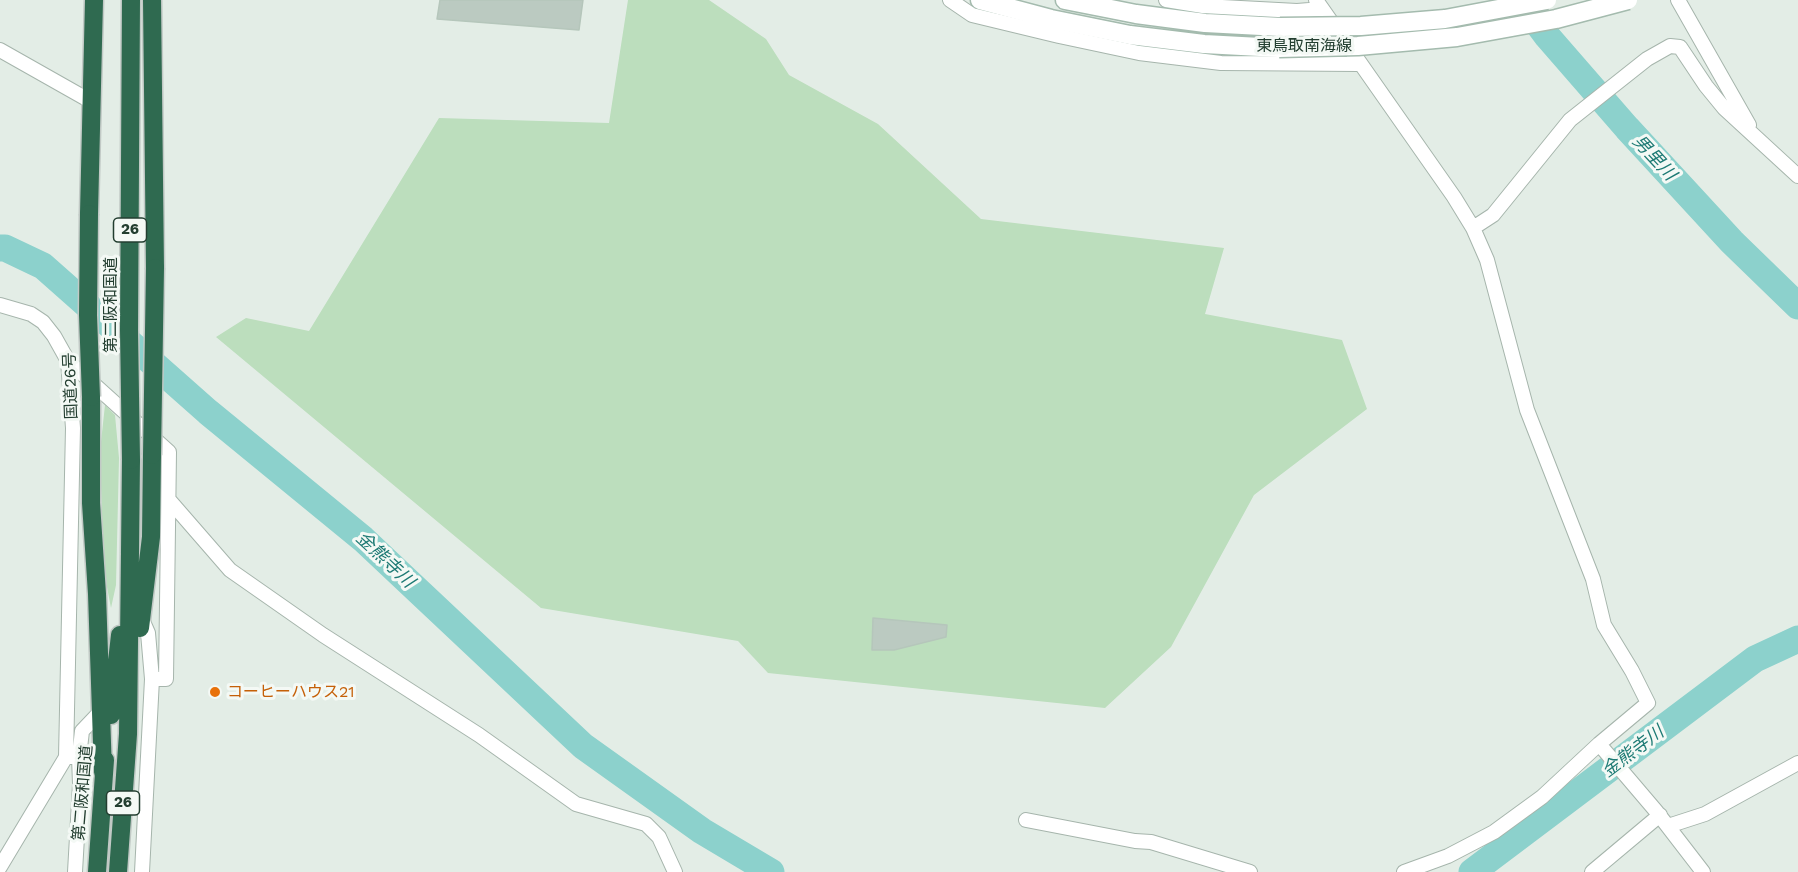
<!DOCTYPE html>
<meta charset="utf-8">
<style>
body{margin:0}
canvas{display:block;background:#e3ede6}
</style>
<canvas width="1798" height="872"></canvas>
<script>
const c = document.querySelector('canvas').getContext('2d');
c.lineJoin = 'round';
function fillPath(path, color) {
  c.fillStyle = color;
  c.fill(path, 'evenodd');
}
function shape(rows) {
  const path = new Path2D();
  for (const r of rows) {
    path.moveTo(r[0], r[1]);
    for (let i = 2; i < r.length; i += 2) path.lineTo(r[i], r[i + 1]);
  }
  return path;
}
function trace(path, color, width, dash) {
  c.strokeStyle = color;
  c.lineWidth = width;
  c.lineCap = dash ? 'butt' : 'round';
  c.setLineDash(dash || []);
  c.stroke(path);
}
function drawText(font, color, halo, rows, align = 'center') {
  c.font = font + ' "Work Sans","Noto Sans JP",sans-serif';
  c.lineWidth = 6;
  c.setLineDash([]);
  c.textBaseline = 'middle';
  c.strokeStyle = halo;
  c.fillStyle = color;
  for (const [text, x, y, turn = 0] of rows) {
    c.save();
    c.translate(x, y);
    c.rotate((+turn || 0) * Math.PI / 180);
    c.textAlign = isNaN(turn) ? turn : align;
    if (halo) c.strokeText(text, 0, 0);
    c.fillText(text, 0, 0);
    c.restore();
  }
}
const green = shape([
 [628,0,709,0,766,39,789,75,878,124,981,219,1224,248,1205,314,1342,340,1367,409,1254,495,1171,647,1105,708,768,673,738,641,541,608,216,337,246,318,309,331,439,118,609,123],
 [105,405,115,415,119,458,116,585,111,608,107,587,103,549,100,451]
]);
const river = shape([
 [1521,1,1547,36,1627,128,1732,242,1798,306],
 [0,248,5,248,43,266,208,412,363,539,583,746,702,831,771,872],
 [1472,872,1755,659,1798,639]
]);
const building = shape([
 [440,0,583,0,579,30,437,19,440,0],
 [873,618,947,625,946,637,894,650,872,650,873,618]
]);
const street = shape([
 [950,0,972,15,1059,36,1139,53,1221,63,1359,64],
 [1166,0,1203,6,1297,11,1322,9],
 [1316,0,1454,197,1473,228,1487,260,1527,410,1593,579,1604,625,1632,671,1648,703,1599,744,1656,811,1703,872],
 [1678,0,1749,125],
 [0,50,92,102],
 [1473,228,1493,215,1570,120,1647,59,1670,46,1680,47,1706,86,1724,108,1798,176],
 [0,305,31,314,43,322,54,336,68,361,169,452,166,679,152,679,142,872],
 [170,501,230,570,323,635,479,735,576,804,646,824,659,837,675,872],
 [141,617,148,633,152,679],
 [70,757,79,757,82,731,102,710],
 [1026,820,1135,841,1151,842,1250,872],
 [1668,826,1705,814,1798,763],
 [0,867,66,757,73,428,68,361],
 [75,872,80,784,79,757],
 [1404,872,1448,856,1494,832,1542,797,1599,744],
 [1592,872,1660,815]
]);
const secondary = shape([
 [980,0,1051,19,1130,35,1204,44,1279,48],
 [1065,0,1136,14,1205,23,1280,27]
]);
const highway = shape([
 [152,0,155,268],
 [89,214,94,0],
 [91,397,91,503,97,594,103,772],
 [140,628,151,537,152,455],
 [111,715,120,635],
 [97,872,105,760],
 [118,872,128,734,131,460]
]);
const secondaryBridge = shape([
 [1280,27,1361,26,1445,19,1547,0],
 [1279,48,1358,46,1457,37,1556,19,1628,0]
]);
const highwayBridge = shape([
 [131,0,129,330,131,460],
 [89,214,88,315,91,397],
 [152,455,155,268]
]);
const markers = [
 [215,692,6,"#e8710a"]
];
const shields = [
 [130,230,33],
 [123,803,33]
];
const shieldNames = [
 ["26",130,230],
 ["26",123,803]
];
const streetNames = [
 ["東鳥取南海線",1304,46],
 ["第二阪和国道",111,305,-90],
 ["国道26号",71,386,-92],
 ["第二阪和国道",83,793,-85]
];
const foodNames = [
 ["コーヒーハウス21",227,692]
];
const waterNames = [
 ["男里川",1654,158,47],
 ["金熊寺川",385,560,43],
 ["金熊寺川",1633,752,-37]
];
fillPath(green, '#bcdebd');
trace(river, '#8cd1cc', 27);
fillPath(building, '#bbcac1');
trace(building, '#b5c6bb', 1.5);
trace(street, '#a6b5ac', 16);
trace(secondary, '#a4bbae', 21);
trace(highway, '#c1c9c5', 21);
trace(street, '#fff', 14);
trace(secondary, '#fff', 18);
trace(highway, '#2f6a50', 18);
trace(secondaryBridge, '#a4bbae', 21, []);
trace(highwayBridge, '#c1c9c5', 21, []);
trace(secondaryBridge, '#fff', 18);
trace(highwayBridge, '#2f6a50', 18);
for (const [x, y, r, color] of markers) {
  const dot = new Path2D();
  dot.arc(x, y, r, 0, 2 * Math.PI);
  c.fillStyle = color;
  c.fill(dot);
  trace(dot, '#f4f9f5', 2);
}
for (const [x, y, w] of shields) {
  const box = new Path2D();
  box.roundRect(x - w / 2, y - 12, w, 24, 4.5);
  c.fillStyle = '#f4f9f5';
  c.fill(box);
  trace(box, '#233e30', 1.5);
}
drawText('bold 15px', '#233e30', null, shieldNames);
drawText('16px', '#233e30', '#f4f9f5', streetNames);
drawText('16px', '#c56008', '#f4f9f5', foodNames, 'left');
drawText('italic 18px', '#1d7a74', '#f4f9f5', waterNames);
</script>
